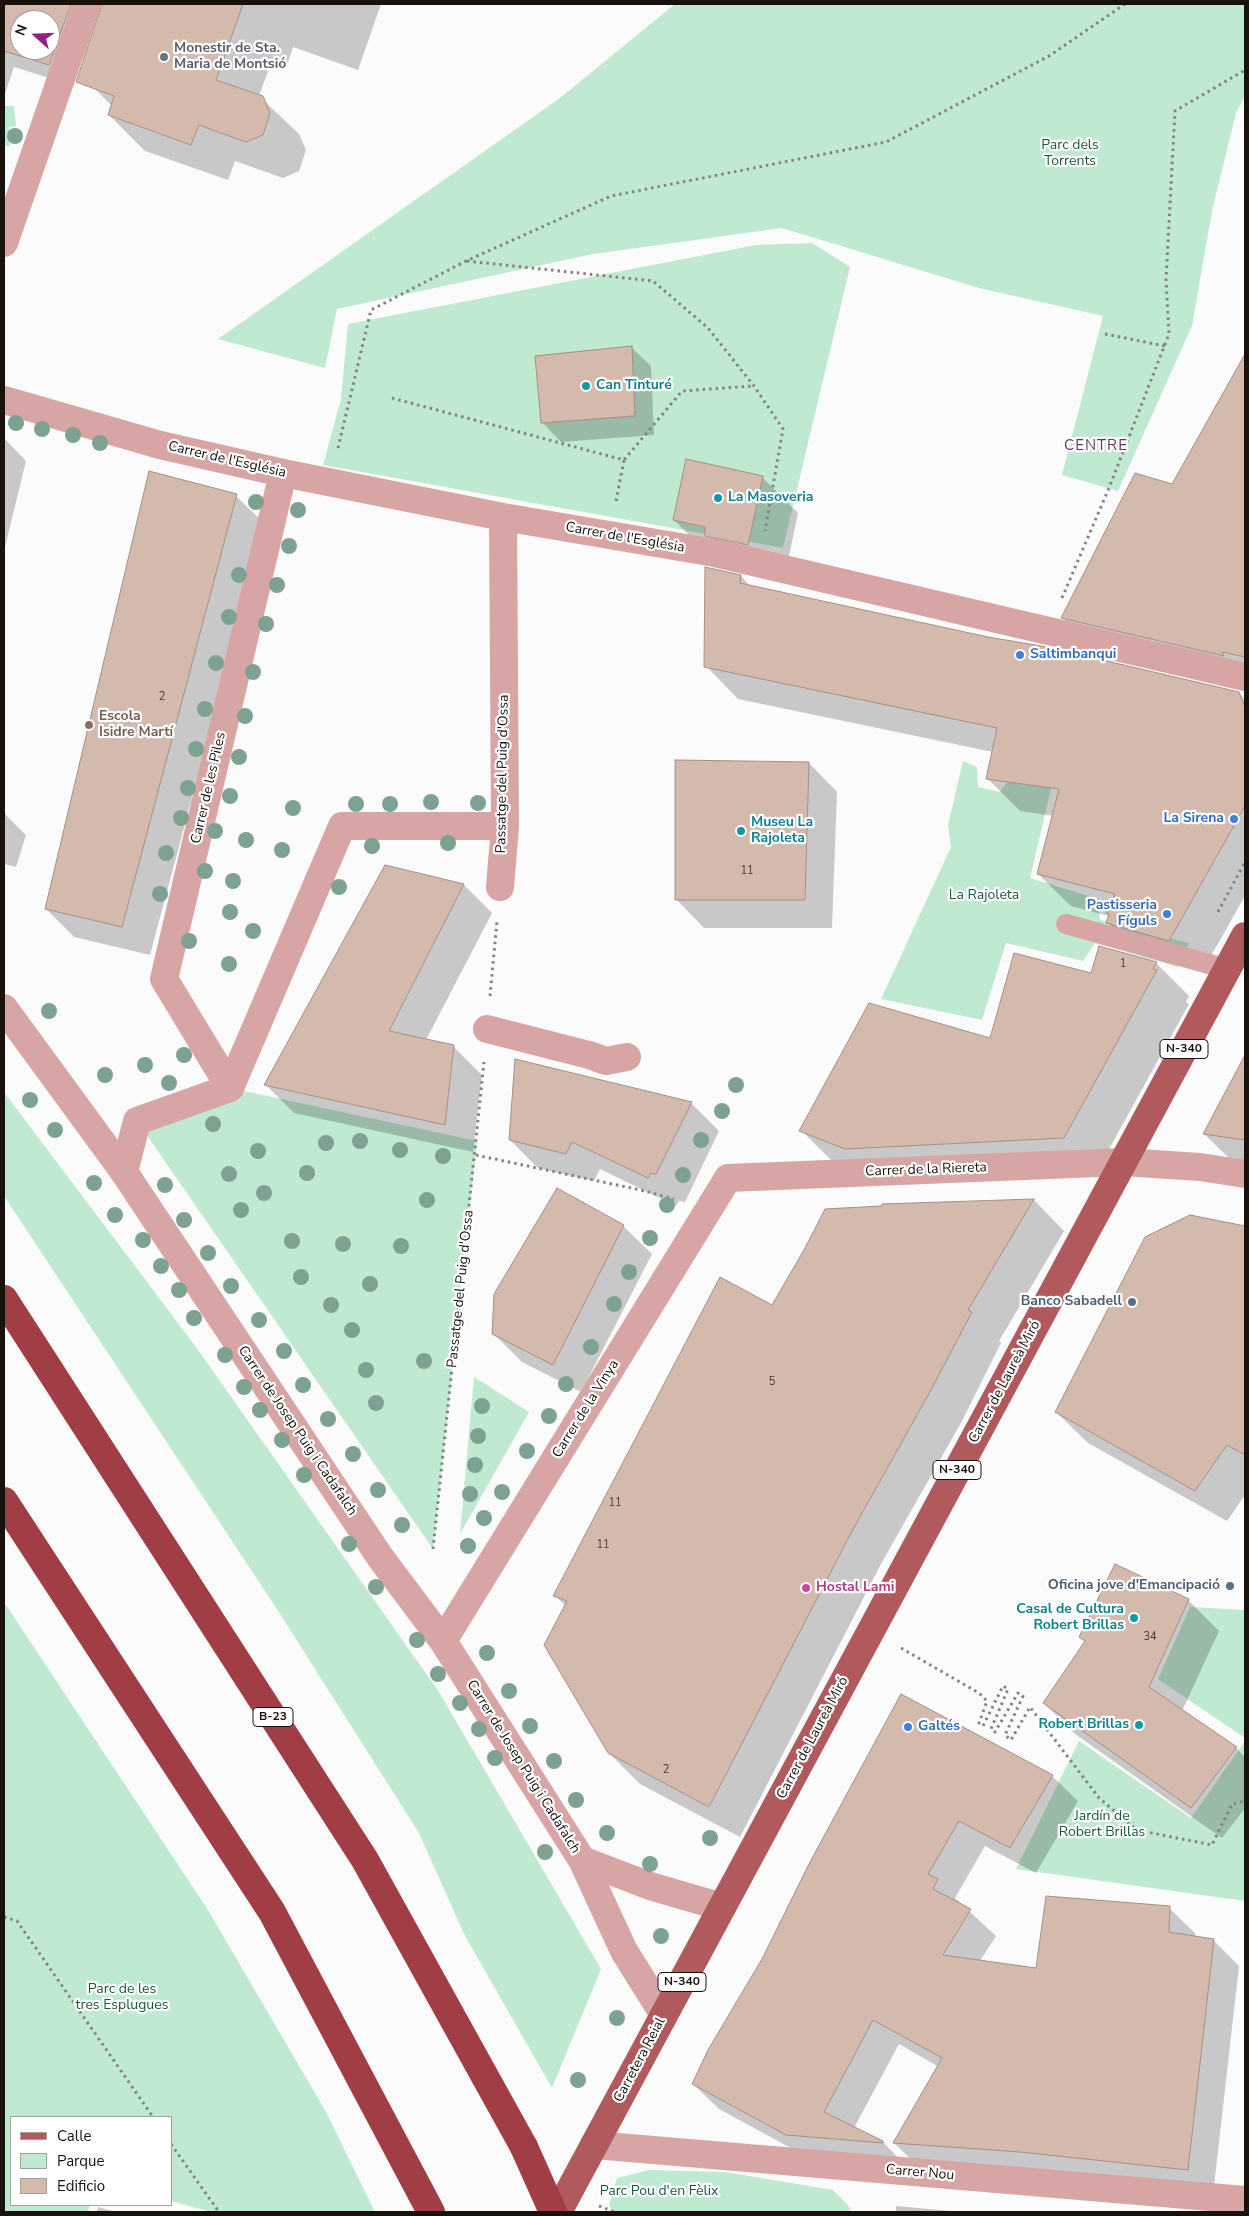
<!DOCTYPE html>
<meta charset="utf-8">
<style>
body{margin:0}
#map{position:relative;width:1249px;height:2216px;overflow:hidden;background:#fbfbfb;font-family:"Nunito Sans",sans-serif}
canvas{display:block}
.frame{position:absolute;inset:0;border:5px solid #19110c;pointer-events:none}
.legend{position:absolute;left:10px;top:2116px;width:162px;height:90px;box-sizing:border-box;background:#fff;border:1px solid #a3a09e;margin:0;padding:6px 9px;list-style:none;font-size:15px;color:#19110c}
.legend li{display:flex;align-items:center;gap:10px;height:25px}
.legend b{width:25px;border:1px solid #a3a09e}
.north{position:absolute;left:10px;top:10px;width:50px;height:50px;box-sizing:border-box;background:#fff;border:1px solid #a3a09e;border-radius:50%;rotate:290deg;font-size:14px;font-weight:700;line-height:20px;text-align:center;color:#19110c}
.north::after{content:'';display:block;margin:auto;width:18px;height:22px;background:#93207e;clip-path:polygon(50% 0,100% 100%,50% 72%,0 100%)}
</style>
<div id="map">
<canvas width="1249" height="2216"></canvas>
<div class="frame"></div>
<ul class="legend">
<li><b style="height:6px;background:#b15a5e"></b>Calle</li>
<li><b style="height:14px;background:#bfe9d0"></b>Parque</li>
<li><b style="height:14px;background:#d3baad"></b>Edificio</li>
</ul>
<div class="north">N</div>
</div>
<script>
const c = document.querySelector('canvas').getContext('2d');
c.lineJoin = 'round';
function fillPath(path, color) {
  c.fillStyle = color;
  c.fill(path, 'evenodd');
}
function shape(rows) {
  const path = new Path2D();
  for (const r of rows) {
    path.moveTo(r[0], r[1]);
    for (let i = 2; i < r.length; i += 2) path.lineTo(r[i], r[i + 1]);
  }
  return path;
}
function trace(path, color, width, dash) {
  c.strokeStyle = color;
  c.lineWidth = width;
  c.lineCap = dash ? 'butt' : 'round';
  c.setLineDash(dash || []);
  c.stroke(path);
}
function drawText(font, color, halo, rows, align = 'center') {
  c.font = font + ' "Nunito Sans",sans-serif';
  c.lineWidth = 4.5;
  c.setLineDash([]);
  c.textBaseline = 'middle';
  c.strokeStyle = halo;
  c.fillStyle = color;
  for (const [text, x, y, turn = 0] of rows) {
    c.save();
    c.translate(x, y);
    c.rotate((+turn || 0) * Math.PI / 180);
    c.textAlign = isNaN(turn) ? turn : align;
    if (halo) c.strokeText(text, 0, 0);
    c.fillText(text, 0, 0);
    c.restore();
  }
}
const green = shape([
 [675,4,1245,4,1245,96,1236,113,1212,211,1192,326,1118,491,1062,475,1103,316,979,288,782,228,593,254,337,309,325,368,218,339,560,98],
 [4,106,14,106,16,126,9,127,10,146,4,146],
 [812,243,850,267,783,548,323,465,341,399,348,324,756,245],
 [963,761,977,767,978,787,1000,792,1016,769,1053,780,1030,878,1098,899,1100,920,1189,943,1178,967,1095,943,1083,961,1006,943,982,1020,881,999,951,847,948,825],
 [230,1088,477,1141,433,1549,137,1121],
 [4,1092,196,1347,439,1692,601,1969,552,2088,464,1934,419,1833,275,1606,4,1196],
 [474,1377,529,1412,460,1534],
 [4,1602,208,1910,326,2112,375,2212,212,2212,171,2201,171,2117,11,2117,11,2205,90,2205,88,2212,4,2212],
 [1190,1607,1245,1610,1245,1738,1158,1679],
 [1079,1741,1191,1818,1245,1741,1245,1901,1016,1869],
 [649,2170,725,2172,833,2190,848,2205,851,2212,613,2212,609,2205,617,2178]
]);
const shadow = shape([
 [4,4,89,4,68,84,14,67,4,97],
 [20,20,50,20,50,50,20,50],
 [124,4,381,4,358,70,293,47,287,65,272,60,259,96,299,134,306,150,299,171,283,178,235,161,228,180,145,151,109,115,112,106,80,74,114,31],
 [631,347,651,366,654,435,561,442,542,422],
 [1245,361,1245,680,1088,643,1063,618,1172,486],
 [4,438,26,461,4,551],
 [762,477,798,513,784,580,710,556,674,520],
 [236,496,265,524,150,955,74,937,46,909],
 [741,576,751,587,1238,693,1245,700,1245,896,1202,972,1140,955,1107,922,1109,916,1071,906,1038,874,1054,816,1020,811,987,778,993,752,738,699,706,666],
 [809,763,837,792,832,928,704,928,676,899],
 [4,813,26,835,16,867,4,864],
 [386,867,464,885,492,913,426,1040,453,1046,482,1075,473,1152,294,1113,266,1085],
 [1156,963,1189,996,1186,1002,1189,1004,1097,1171,834,1163,801,1130],
 [1245,1055,1245,1161,1230,1159,1204,1134],
 [691,1103,719,1131,685,1202,679,1201,676,1206,600,1169,594,1181,538,1168,510,1140],
 [1034,1200,1064,1231,999,1341,1001,1343,962,1421,881,1564,740,1837,640,1784,609,1753,566,1606,555,1596,773,1307,806,1249,883,1206],
 [1190,1217,1245,1228,1245,1495,1227,1521,1088,1443,1056,1412],
 [623,1226,652,1254,581,1392,522,1362,494,1334],
 [1188,1600,1219,1631,1182,1711,1236,1748,1245,1757,1245,1808,1222,1838,1075,1734,1044,1703,1086,1642,1081,1637],
 [1052,1776,1078,1801,1036,1873,985,1846,955,1898,996,1936,980,1961,1037,1969,1169,1908,1195,1933,1195,1938,1213,1940,1239,1966,1213,2195,920,2168,894,2143,939,2067,899,2044,854,2128,883,2142,908,2168,813,2160,719,2109,693,2084,763,1959,811,1862],
 [896,2206,962,2212,896,2212],
 [98,2207,116,2212,97,2212]
]);
const building = shape([
 [4,4,71,4,49,65,4,51,4,4],
 [20,20,50,20,50,50,20,50,20,20],
 [102,4,243,4,216,80,263,96,270,113,263,135,246,142,199,125,191,145,108,115,114,96,76,82,102,4],
 [632,346,635,416,541,423,535,356,632,346],
 [1245,354,1245,657,1222,652,1224,656,1061,618,1135,473,1172,484,1245,354],
 [686,459,763,476,748,545,705,536,705,527,673,520,686,459],
 [149,471,237,494,122,927,45,909,149,471],
 [705,567,741,575,740,583,988,637,1047,647,1239,692,1245,707,1245,806,1169,941,1106,923,1109,914,1106,913,1115,894,1037,874,1059,789,986,779,997,728,704,667,705,567],
 [675,760,809,762,805,900,675,900,675,760],
 [385,865,464,884,389,1031,454,1045,445,1125,264,1085,385,865],
 [1099,946,1157,962,1153,969,1157,970,1064,1138,845,1149,799,1131,869,1003,990,1038,1014,953,1091,973,1099,946],
 [1245,1055,1245,1140,1203,1134,1245,1055],
 [515,1059,692,1102,656,1174,651,1173,648,1178,572,1142,566,1154,509,1140,515,1059],
 [557,1188,624,1225,553,1365,492,1334,494,1294,557,1188],
 [1034,1199,968,1310,972,1312,931,1390,851,1533,709,1807,608,1753,544,1645,567,1601,553,1596,720,1277,772,1305,805,1248,825,1209,881,1206,882,1204,1034,1199],
 [1190,1215,1245,1226,1245,1455,1227,1445,1195,1491,1055,1412,1145,1237,1190,1215],
 [1115,1564,1189,1599,1149,1687,1237,1747,1191,1808,1043,1703,1085,1641,1079,1637,1115,1564],
 [901,1694,1053,1775,1010,1848,959,1821,928,1874,938,1879,933,1889,971,1909,943,1955,1036,1968,1046,1896,1170,1906,1169,1932,1214,1939,1188,2170,1020,2152,893,2143,942,2058,873,2020,824,2112,883,2141,883,2143,786,2135,692,2084,708,2050,762,1959,810,1862,901,1694]
]);
const path = shape([
 [467,261,653,281,708,328,754,386,783,429,765,531],
 [1105,334,1165,346],
 [392,398,624,460,682,391,753,386],
 [338,448,371,310,466,261,611,196,886,142,1049,56,1125,4],
 [616,501,624,460],
 [1062,598,1109,488,1169,334,1166,279,1175,111,1245,70],
 [1218,912,1245,862],
 [490,996,497,921],
 [476,1155,645,1191,674,1199],
 [433,1549,484,1062],
 [901,1648,979,1693,987,1701,979,1723,983,1726,1003,1686,1008,1689,991,1729,995,1732,1018,1693,1023,1696,1005,1735,1011,1740,1030,1707,1099,1798,1137,1830,1212,1845,1232,1804,1245,1801],
 [4,1917,17,1921,153,2117],
 [171,2144,219,2212],
 [599,2206,615,2212]
]);
const service = shape([
 [1066,924,1227,969]
]);
const pedestrian = shape([
 [4,400,160,445,283,473,503,517,715,553,1245,677],
 [500,887,505,826,503,517],
 [487,1029,589,1055,606,1061,627,1057],
 [230,1088,164,979,283,473],
 [124,1172,137,1121,230,1088,342,826,505,826]
]);
const minor = shape([
 [4,243,87,4],
 [4,1008,124,1172,380,1557,443,1641,582,1860,624,1951,664,2015],
 [443,1641,728,1178,1123,1162,1200,1167,1245,1174],
 [582,1860,650,1886,722,1907],
 [594,2145,1245,2200]
]);
const primary = shape([
 [558,2212,1245,936]
]);
const motorway = shape([
 [4,1299,365,1860,524,2147],
 [4,1501,272,1912,431,2212]
]);
const motorwayBridge = shape([
 [524,2147,553,2212]
]);
const trees = [
 [15,136],
 [16,423],
 [42,429],
 [73,435],
 [100,443],
 [256,502],
 [298,510],
 [289,546],
 [239,575],
 [277,585],
 [229,617],
 [266,624],
 [216,663],
 [253,672],
 [205,709],
 [245,716],
 [196,749],
 [239,757],
 [188,788],
 [230,796],
 [431,802],
 [478,803],
 [356,804],
 [390,804],
 [293,808],
 [181,818],
 [215,831],
 [246,840],
 [448,843],
 [372,846],
 [282,850],
 [166,853],
 [205,871],
 [233,881],
 [339,887],
 [160,894],
 [230,912],
 [253,931],
 [189,941],
 [229,964],
 [49,1011],
 [184,1055],
 [145,1065],
 [105,1075],
 [169,1083],
 [736,1085],
 [30,1100],
 [722,1111],
 [213,1124],
 [55,1130],
 [701,1140],
 [360,1141],
 [326,1143],
 [400,1150],
 [258,1151],
 [443,1156],
 [307,1173],
 [229,1174],
 [683,1175],
 [94,1183],
 [165,1185],
 [264,1193],
 [427,1200],
 [667,1205],
 [241,1210],
 [115,1215],
 [184,1220],
 [650,1238],
 [143,1240],
 [292,1241],
 [343,1244],
 [401,1246],
 [208,1253],
 [161,1266],
 [629,1272],
 [301,1277],
 [370,1284],
 [231,1286],
 [179,1290],
 [614,1304],
 [331,1305],
 [194,1318],
 [259,1320],
 [352,1330],
 [591,1347],
 [284,1351],
 [225,1355],
 [424,1361],
 [366,1370],
 [566,1384],
 [303,1385],
 [244,1387],
 [376,1403],
 [482,1406],
 [260,1410],
 [549,1416],
 [328,1419],
 [478,1436],
 [282,1440],
 [527,1451],
 [353,1454],
 [475,1465],
 [304,1475],
 [378,1490],
 [502,1492],
 [470,1494],
 [484,1518],
 [402,1525],
 [349,1544],
 [468,1546],
 [376,1587],
 [417,1640],
 [487,1653],
 [438,1674],
 [509,1691],
 [460,1703],
 [530,1726],
 [479,1729],
 [495,1758],
 [554,1761],
 [576,1800],
 [607,1833],
 [710,1838],
 [545,1852],
 [650,1864],
 [661,1936],
 [617,2018],
 [578,2080]
];
const markers = [
 [164,57,5,"#6b7280"],
 [586,386,5,"#0f9aa8"],
 [718,498,5,"#0f9aa8"],
 [1020,655,5,"#3f7fe0"],
 [89,725,5,"#8d6e63"],
 [1234,819,5,"#3f7fe0"],
 [741,831,5,"#0f9aa8"],
 [1167,914,5,"#3f7fe0"],
 [1132,1302,5,"#5c6f8a"],
 [1230,1586,5,"#5c6f8a"],
 [806,1588,5,"#d1479c"],
 [1134,1618,5,"#0f9aa8"],
 [1139,1725,5,"#0f9aa8"],
 [908,1727,5,"#3f7fe0"]
];
const numberNames = [
 ["2",162,697],
 ["11",747,871],
 ["1",1123,964],
 ["5",772,1382],
 ["11",615,1503],
 ["11",603,1545],
 ["34",1150,1637],
 ["2",666,1770]
];
const shields = [
 [1184,1049,48],
 [957,1470,48],
 [273,1717,40],
 [682,1982,48]
];
const shieldNames = [
 ["N-340",1184,1049],
 ["N-340",957,1470],
 ["B-23",273,1717],
 ["N-340",682,1982]
];
const worshipNames = [
 ["Monestir de Sta.",174,49],
 ["Maria de Montsió",174,65]
];
const parkNames = [
 ["Parc dels",1070,146],
 ["Torrents",1070,162],
 ["La Rajoleta",984,896],
 ["Jardín de",1102,1817],
 ["Robert Brillas",1102,1833],
 ["Parc de les",122,1990],
 ["tres Esplugues",122,2006],
 ["Parc Pou d'en Fèlix",659,2192]
];
const cultureNames = [
 ["Can Tinturé",596,386],
 ["La Masoveria",728,498],
 ["Museu La",751,823],
 ["Rajoleta",751,839],
 ["Casal de Cultura",1124,1610,"right"],
 ["Robert Brillas",1124,1626,"right"],
 ["Robert Brillas",1129,1725,"right"]
];
const streetNames = [
 ["Carrer de l'Església",227,460,13],
 ["Carrer de l'Església",625,538,10],
 ["Passatge del Puig d'Ossa",503,774,-89],
 ["Carrer de les Piles",209,788,-77],
 ["Carrer de la Riereta",926,1170,-2],
 ["Passatge del Puig d'Ossa",461,1289,-84],
 ["Carrer de Laureà Miró",1005,1382,-62],
 ["Carrer de la Vinya",586,1409,-58],
 ["Carrer de Josep Puig i Cadafalch",297,1431,56],
 ["Carrer de Laureà Miró",813,1738,-62],
 ["Carrer de Josep Puig i Cadafalch",523,1767,58],
 ["Carretera Reial",640,2060,-62],
 ["Carrer Nou",920,2173,5]
];
const shopNames = [
 ["Saltimbanqui",1030,655],
 ["La Sirena",1224,819,"right"],
 ["Pastisseria",1157,906,"right"],
 ["Fíguls",1157,922,"right"],
 ["Galtés",918,1727]
];
const educationNames = [
 ["Escola",99,717],
 ["Isidre Martí",99,733]
];
const serviceNames = [
 ["Banco Sabadell",1122,1302],
 ["Oficina jove d'Emancipació",1220,1586]
];
const hotelNames = [
 ["Hostal Lami",816,1588]
];
const neighbourhoodNames = [
 ["CENTRE",1096,446]
];
fillPath(green, '#bfe9d0');
fillPath(shadow, '#0003');
fillPath(building, '#d3baad');
trace(building, '#a68e82', 1);
trace(path, '#86827f', 3, [2.5, 4]);
trace(service, '#d8a5a5', 20);
trace(pedestrian, '#d8a5a5', 28);
trace(minor, '#d8a5a5', 28);
trace(primary, '#b15a5e', 28);
trace(motorway, '#a13d44', 28);
trace(motorwayBridge, '#a13d44', 28);
c.fillStyle = '#7ea292';
for (const [x, y] of trees) {
  c.beginPath();
  c.arc(x, y, 8, 0, 2 * Math.PI);
  c.fill();
}
for (const [x, y, r, color] of markers) {
  const dot = new Path2D();
  dot.arc(x, y, r, 0, 2 * Math.PI);
  c.fillStyle = color;
  c.fill(dot);
  trace(dot, '#fff', 2);
}
drawText('11px', '#483b34', null, numberNames);
for (const [x, y, w] of shields) {
  const box = new Path2D();
  box.roundRect(x - w / 2, y - 9.5, w, 19, 4);
  c.fillStyle = '#fff';
  c.fill(box);
  trace(box, '#19110c', 1);
}
drawText('bold 12px', '#19110c', null, shieldNames);
drawText('bold 14px', '#5b616d', '#fff', worshipNames, 'left');
drawText('14px', '#185a3c', '#fff', parkNames);
drawText('bold 14px', '#0d838f', '#fff', cultureNames, 'left');
drawText('14px', '#19110c', '#fff', streetNames);
drawText('bold 14px', '#366cbe', '#fff', shopNames, 'left');
drawText('bold 14px', '#785e54', '#fff', educationNames, 'left');
drawText('bold 14px', '#4e5e75', '#fff', serviceNames, 'right');
drawText('bold 14px', '#b23c85', '#fff', hotelNames, 'left');
c.letterSpacing = '1px';
drawText('15px', '#69315c', '#fff', neighbourhoodNames);
c.letterSpacing = '0px';
</script>
